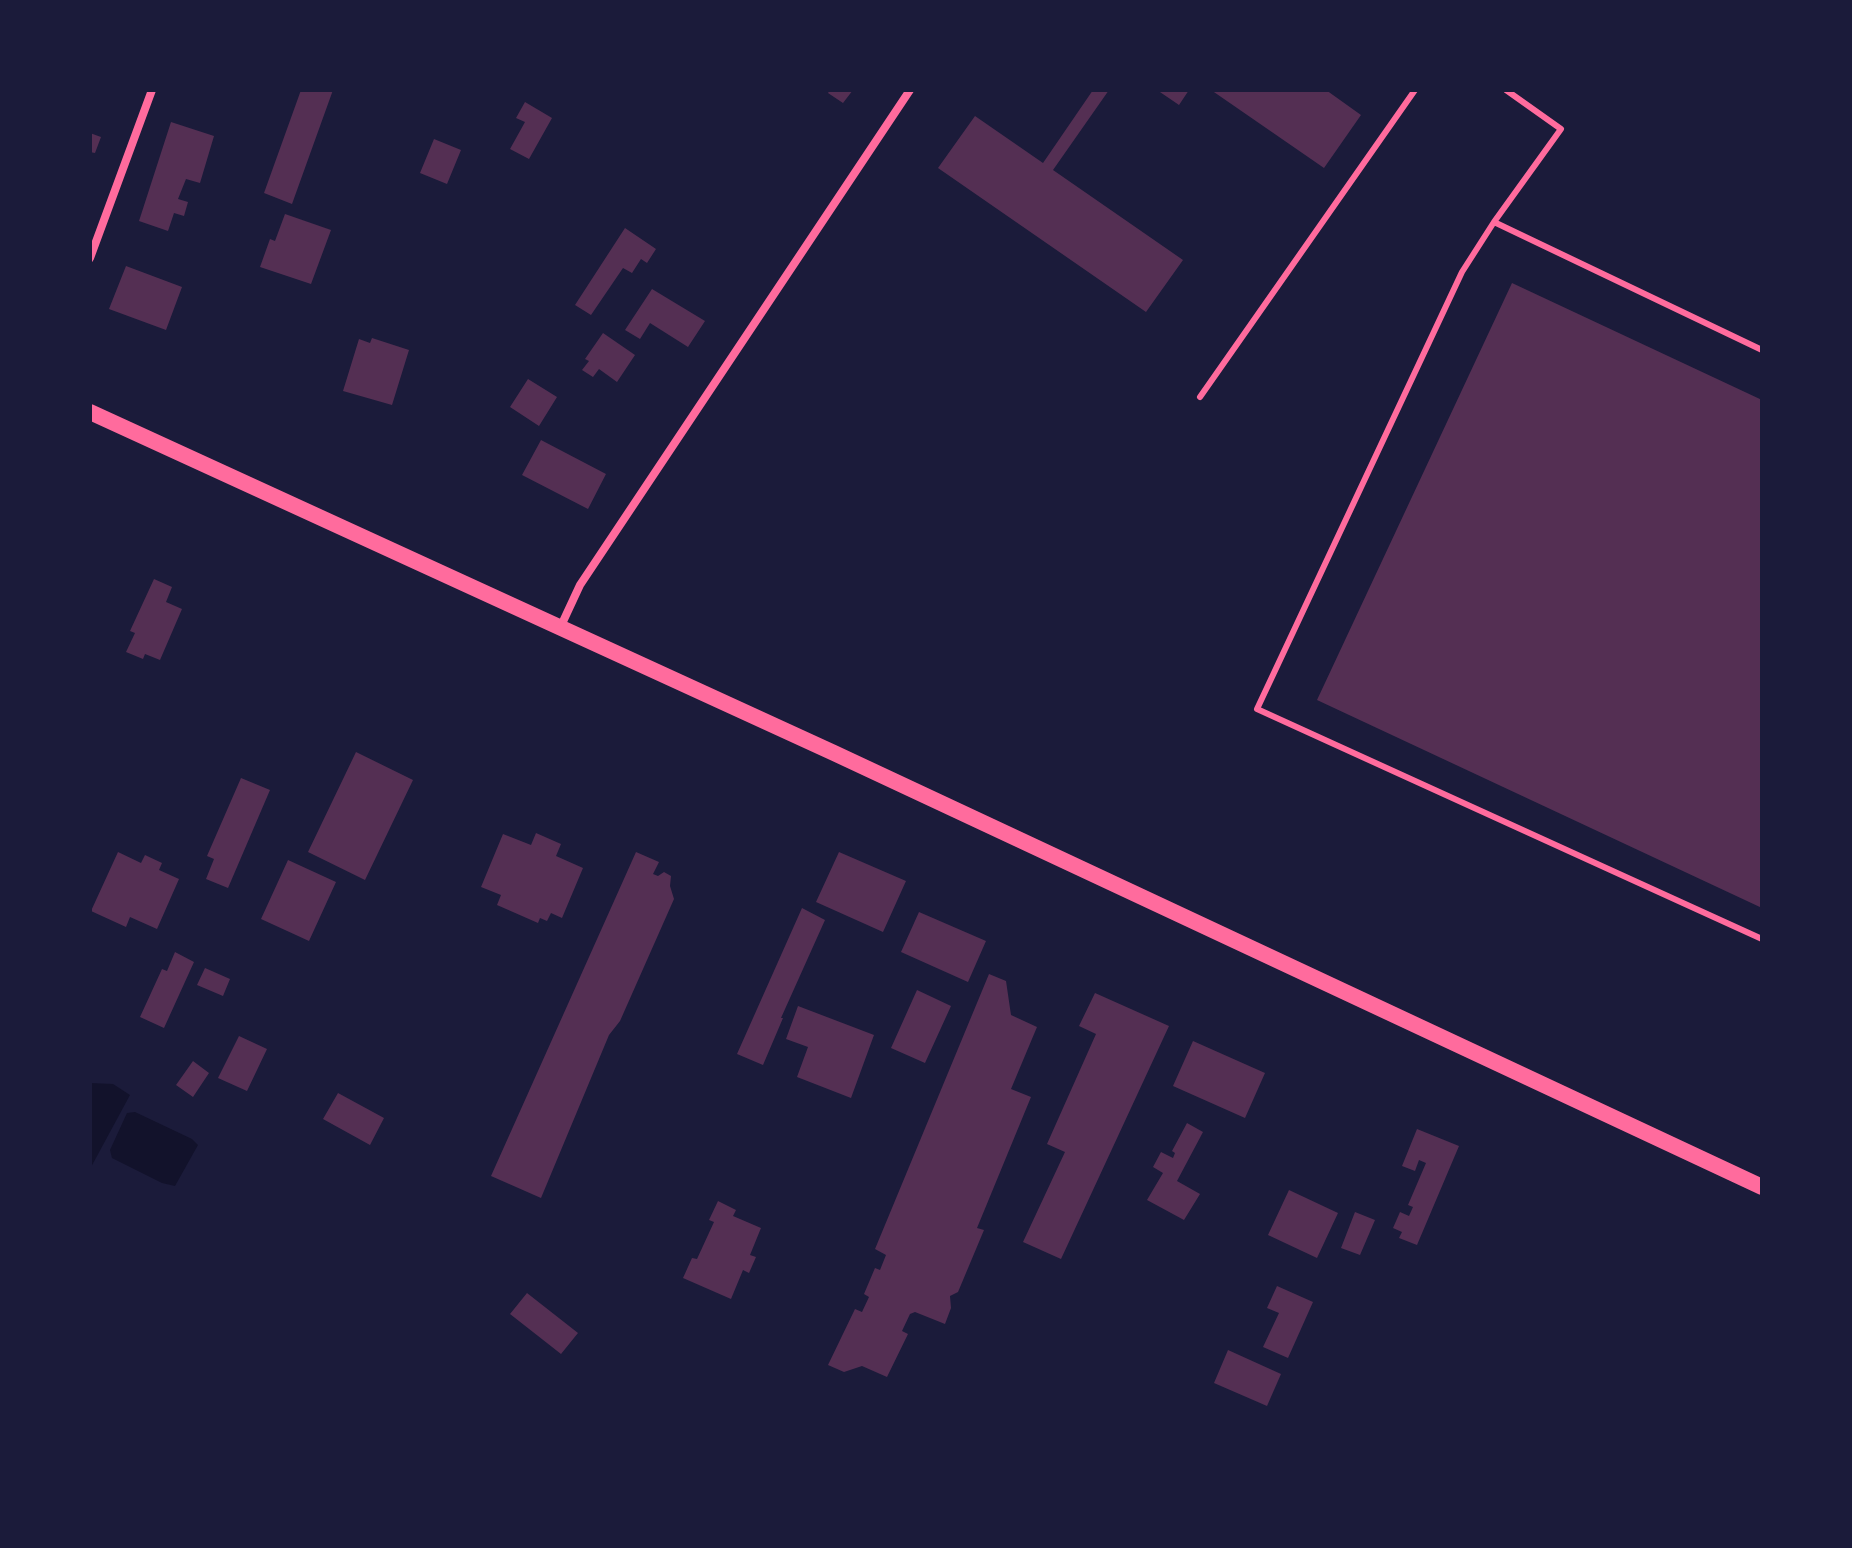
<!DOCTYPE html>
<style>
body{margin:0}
#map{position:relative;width:1852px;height:1548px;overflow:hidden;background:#1b1b3a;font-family:"Noto Sans",sans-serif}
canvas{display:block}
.frame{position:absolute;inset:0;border:92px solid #1b1b3a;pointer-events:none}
</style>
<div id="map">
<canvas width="1852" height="1548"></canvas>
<div class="frame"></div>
</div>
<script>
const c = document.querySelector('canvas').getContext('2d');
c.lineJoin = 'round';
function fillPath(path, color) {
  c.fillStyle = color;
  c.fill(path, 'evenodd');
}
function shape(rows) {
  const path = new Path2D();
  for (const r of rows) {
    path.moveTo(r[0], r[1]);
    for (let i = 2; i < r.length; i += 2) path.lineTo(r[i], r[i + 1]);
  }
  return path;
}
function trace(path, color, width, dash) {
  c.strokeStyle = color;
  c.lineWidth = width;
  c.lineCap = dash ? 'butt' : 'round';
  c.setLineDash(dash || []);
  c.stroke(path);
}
const water = shape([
 [90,1083,113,1084,130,1095,90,1169],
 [135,1112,192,1139,198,1145,175,1186,162,1183,112,1158,110,1150,127,1113]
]);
const building = shape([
 [301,90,333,90,292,204,264,193],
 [830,90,853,90,843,103,828,93],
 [1093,90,1109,90,1053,170,1183,260,1146,312,938,168,975,116,1043,163],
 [1157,90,1189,90,1179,105],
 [1211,90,1326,90,1361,115,1324,168],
 [525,102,552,118,529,159,510,149,525,122,516,118],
 [171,122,214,136,200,183,186,179,178,199,188,202,184,216,174,213,168,231,139,221],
 [90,133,101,137,95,153,90,152],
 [434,139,461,150,447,184,420,173],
 [285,214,331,230,311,284,260,267,270,239,275,241],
 [625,228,656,249,647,263,641,259,632,273,623,268,591,315,575,305],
 [126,266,182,287,166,330,109,309],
 [1512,283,1762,400,1762,908,1317,700],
 [652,289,705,321,688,347,650,323,640,339,625,330],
 [603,333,635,355,617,382,599,369,593,377,582,370,589,361,585,359],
 [372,338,409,350,392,405,343,391,359,339,370,343],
 [528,379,557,397,539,426,510,407],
 [541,440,606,474,588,509,522,475],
 [154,579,172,587,166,602,182,609,160,660,145,654,143,659,126,652,135,633,130,631],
 [356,752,413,780,365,880,308,852],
 [241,778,270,790,228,888,206,879,214,859,207,856],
 [536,833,561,844,556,856,583,868,562,918,551,913,547,921,540,918,538,923,497,905,501,895,481,887,503,834,531,845],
 [118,852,141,863,145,855,162,863,159,870,179,879,157,929,130,917,126,927,91,911],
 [636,852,659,862,653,874,658,876,664,872,671,876,670,886,674,899,620,1021,609,1035,541,1198,491,1176],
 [839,852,906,881,883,932,816,902],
 [288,860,336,882,309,941,261,919],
 [802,908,825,920,781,1018,783,1018,763,1065,737,1054],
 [919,912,986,941,968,982,901,952],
 [175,952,194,962,164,1028,140,1017,162,969,167,971],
 [205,968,230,979,223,996,197,985],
 [989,974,1006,981,1011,1015,1037,1027,1011,1089,1031,1097,977,1228,984,1230,958,1292,950,1296,951,1308,945,1324,915,1312,910,1314,902,1331,908,1334,887,1377,862,1366,844,1372,828,1365,855,1309,862,1312,869,1297,864,1294,875,1268,880,1270,886,1255,875,1249],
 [917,990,951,1006,925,1063,891,1048],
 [1095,993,1169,1026,1061,1259,1023,1242,1065,1152,1047,1144,1096,1034,1079,1026],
 [798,1006,874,1035,851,1098,797,1077,808,1047,786,1039],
 [239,1036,267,1049,247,1091,218,1078],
 [1193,1041,1265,1073,1245,1118,1173,1086],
 [193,1061,209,1073,193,1097,176,1085],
 [338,1093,384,1118,370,1145,323,1119],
 [1187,1123,1203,1132,1177,1181,1200,1194,1184,1220,1147,1200,1163,1173,1153,1167,1161,1152,1173,1158,1175,1153,1172,1151],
 [1417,1129,1459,1146,1417,1245,1399,1238,1402,1232,1393,1228,1400,1212,1409,1216,1413,1207,1408,1205,1426,1163,1419,1160,1415,1171,1402,1166],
 [1289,1190,1338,1213,1317,1258,1268,1235],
 [718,1201,736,1210,733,1216,761,1228,750,1255,756,1257,749,1273,743,1270,731,1299,683,1278,692,1258,697,1259,714,1222,709,1220],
 [1355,1212,1375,1220,1360,1255,1341,1248],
 [1277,1286,1313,1302,1288,1358,1263,1347,1279,1313,1267,1308],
 [527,1293,578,1333,561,1354,510,1314],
 [1228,1350,1281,1374,1267,1406,1214,1383]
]);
const service = shape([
 [1506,90,1561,129,1494,222,1462,272,1257,709,1762,939],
 [1494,222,1762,350],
 [1200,397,1415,90]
]);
const minor = shape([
 [90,258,152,90],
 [560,628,580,585,910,90]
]);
const secondary = shape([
 [90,412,834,753,1762,1187]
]);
fillPath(water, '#12122b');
fillPath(building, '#542f53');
trace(service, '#ff6b9d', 6);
trace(minor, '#ff6b9d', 8);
trace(secondary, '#ff6b9d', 16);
</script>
